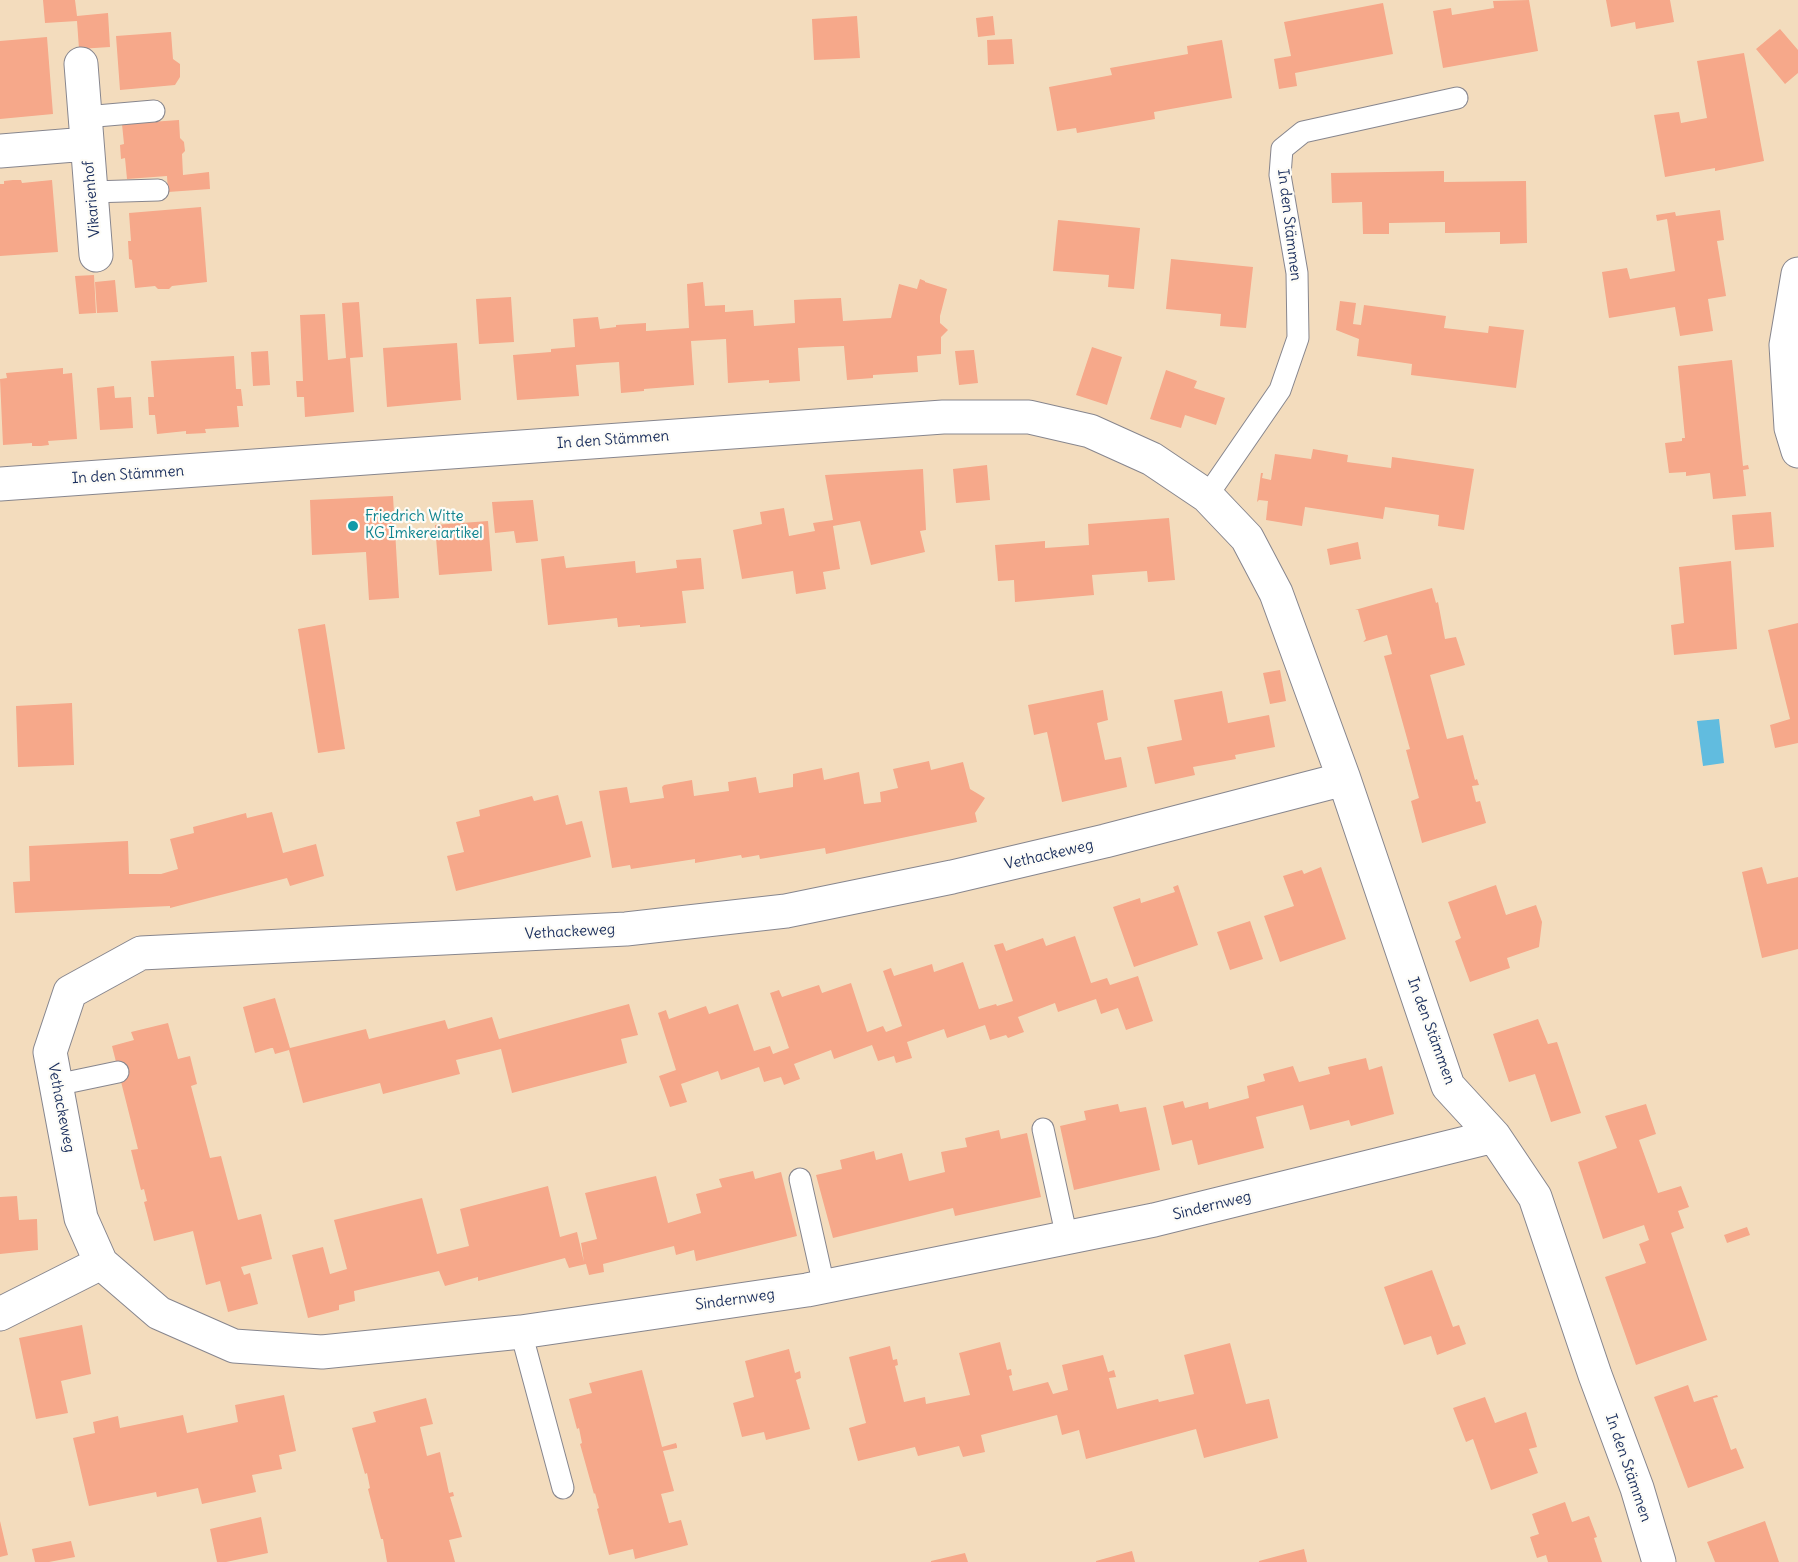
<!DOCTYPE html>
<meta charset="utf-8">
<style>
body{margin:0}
canvas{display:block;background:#f3dcbd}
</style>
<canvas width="1798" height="1562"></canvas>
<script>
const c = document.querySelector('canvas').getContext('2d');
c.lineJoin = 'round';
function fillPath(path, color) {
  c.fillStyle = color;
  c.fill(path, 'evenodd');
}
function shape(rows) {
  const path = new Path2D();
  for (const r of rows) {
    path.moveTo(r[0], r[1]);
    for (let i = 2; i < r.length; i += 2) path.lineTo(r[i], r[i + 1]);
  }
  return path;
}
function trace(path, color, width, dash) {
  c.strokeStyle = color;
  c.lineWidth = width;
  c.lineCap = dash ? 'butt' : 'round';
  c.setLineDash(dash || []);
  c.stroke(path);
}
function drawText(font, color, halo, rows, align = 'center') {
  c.font = font + ' Delius,sans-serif';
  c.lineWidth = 4.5;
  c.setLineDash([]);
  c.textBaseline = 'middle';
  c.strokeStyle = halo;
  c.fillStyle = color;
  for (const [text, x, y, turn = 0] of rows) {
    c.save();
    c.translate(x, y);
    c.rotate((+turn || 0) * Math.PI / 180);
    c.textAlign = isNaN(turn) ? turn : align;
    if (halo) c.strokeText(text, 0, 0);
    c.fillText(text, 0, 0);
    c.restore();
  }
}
const water = shape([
 [1719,719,1724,763,1703,766,1697,721]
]);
const building = shape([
 [43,0,75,0,77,16,108,13,110,47,79,49,77,21,45,23],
 [1529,0,1538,51,1443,68,1433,11,1451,8,1452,15,1494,8,1493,1],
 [1606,0,1670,0,1674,22,1636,29,1635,22,1611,27],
 [1383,3,1393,54,1295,73,1297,86,1279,89,1274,59,1291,56,1284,22],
 [857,16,860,58,814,60,812,19],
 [993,16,995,35,978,37,976,18],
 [1780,29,1798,50,1798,73,1785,84,1756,49],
 [171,32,173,59,180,64,180,77,175,85,120,90,116,36],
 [47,37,53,114,0,119,0,41],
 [1012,39,1014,64,988,65,987,40],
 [1222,40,1232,98,1154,112,1155,119,1077,133,1076,128,1057,131,1049,87,1112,75,1110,68,1188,54,1187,46],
 [1744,53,1764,161,1715,171,1715,168,1665,177,1654,115,1679,112,1681,123,1707,118,1697,61],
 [179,120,180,138,184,142,185,151,182,154,183,175,209,172,210,189,168,192,167,176,127,179,125,158,121,159,120,145,124,144,122,124],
 [1444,171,1444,182,1526,181,1527,243,1500,244,1500,232,1445,233,1445,222,1389,223,1389,234,1363,234,1362,202,1332,203,1331,173],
 [13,180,21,180,22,183,52,180,58,252,0,256,0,184,4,184,4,181],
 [201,207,207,282,172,286,169,289,158,289,155,286,135,288,132,260,129,259,128,241,131,241,129,213],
 [1720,210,1724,240,1717,241,1726,296,1708,299,1713,331,1680,336,1675,307,1609,318,1602,272,1627,268,1630,279,1675,271,1667,219,1657,221,1656,215,1675,212,1676,216],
 [1058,220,1140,228,1134,289,1108,287,1109,275,1053,271],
 [1171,259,1253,267,1246,328,1220,326,1221,314,1166,309],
 [94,275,96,313,79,314,75,276],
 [920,279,925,281,925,282,947,289,940,316,940,323,948,330,941,337,941,354,917,356,918,372,873,375,873,378,847,380,844,346,816,347,798,348,800,381,769,383,769,380,728,383,726,339,691,341,694,385,644,389,644,391,621,393,619,362,602,363,576,365,579,396,517,400,513,355,551,352,551,349,575,347,573,319,598,317,600,329,616,327,616,325,646,323,646,331,689,328,687,284,703,282,705,306,725,305,725,312,753,310,754,326,795,323,794,300,812,299,841,298,843,321,891,318,899,284,917,289],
 [115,280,118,312,97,313,95,282],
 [511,297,514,342,479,344,476,299],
 [1340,301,1356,303,1353,324,1361,325,1364,305,1446,316,1444,328,1488,333,1489,326,1524,330,1516,388,1411,375,1412,364,1357,356,1359,339,1336,330],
 [359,302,363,357,350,358,354,412,305,417,304,397,297,397,296,381,303,381,300,315,325,314,328,360,346,358,342,303],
 [457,343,461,400,387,407,383,348],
 [1092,347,1122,357,1107,405,1076,395],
 [974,350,978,383,959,385,955,351],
 [268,351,270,385,253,386,251,352],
 [234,356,236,389,241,389,243,406,237,406,239,427,205,429,206,433,186,434,186,431,157,434,155,415,149,415,148,397,154,397,151,361],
 [1732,360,1743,466,1748,465,1749,469,1743,470,1746,496,1713,499,1710,473,1686,476,1686,472,1669,473,1665,443,1682,441,1682,438,1685,438,1678,366],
 [63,368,63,374,72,373,77,439,48,441,49,445,41,446,32,446,32,443,3,445,0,379,7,378,6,373],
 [1166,370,1197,381,1194,388,1225,398,1216,425,1185,415,1181,428,1150,419],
 [114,386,115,398,131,397,133,428,100,430,97,388],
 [1313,449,1348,455,1347,462,1391,468,1392,457,1474,469,1464,530,1438,526,1439,515,1385,507,1383,519,1305,507,1302,526,1266,520,1268,501,1259,500,1257,502,1261,473,1263,473,1262,478,1271,480,1275,454,1311,459],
 [987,465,990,500,956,503,953,469],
 [923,469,926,530,920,531,925,552,871,565,860,521,833,526,840,569,823,572,826,589,796,594,793,571,742,579,733,530,762,524,760,512,784,508,789,536,815,531,813,523,833,520,825,475],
 [393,496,399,598,369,600,366,552,312,555,310,500],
 [533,500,538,541,516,543,514,531,495,533,492,502],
 [1771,512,1774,547,1735,550,1732,515],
 [1169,518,1175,580,1148,582,1147,571,1092,575,1094,595,1015,602,1014,580,998,581,995,545,1045,541,1045,548,1089,545,1088,524],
 [488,521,492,571,439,575,435,525],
 [1358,542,1361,559,1330,565,1327,549],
 [564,556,566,568,635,561,636,573,677,568,676,560,701,558,704,589,682,591,686,623,640,627,640,625,618,627,617,618,548,625,541,559],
 [1731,561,1737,649,1674,655,1671,625,1684,623,1679,567],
 [1432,588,1436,603,1438,602,1445,639,1456,637,1465,665,1430,675,1447,739,1463,735,1475,780,1477,779,1479,785,1472,786,1476,802,1480,801,1486,823,1422,843,1411,801,1419,798,1406,750,1410,749,1384,656,1392,654,1387,635,1363,642,1366,639,1358,610,1355,610],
 [1798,623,1798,743,1775,748,1770,725,1790,719,1768,630],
 [325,624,345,749,318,753,298,629],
 [1280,670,1286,701,1270,704,1263,673],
 [1103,690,1108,720,1097,723,1105,760,1121,757,1127,787,1062,802,1047,732,1034,735,1028,705],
 [1222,691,1228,723,1269,715,1275,747,1235,755,1236,759,1193,767,1195,775,1155,784,1147,747,1182,740,1174,700],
 [72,703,74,765,18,767,16,706],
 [929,761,931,770,963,762,970,789,985,798,975,813,977,822,826,854,825,848,760,859,759,855,742,858,741,855,695,863,695,859,631,869,630,865,612,868,599,791,627,787,630,803,664,798,662,787,664,785,692,780,694,796,729,791,728,782,756,777,759,793,793,787,793,774,822,768,824,780,859,772,864,804,881,802,880,792,898,788,893,769],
 [558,795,566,825,582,821,591,857,456,891,447,856,464,852,456,822,480,816,479,810,532,796,534,801],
 [272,812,283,853,316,844,324,876,290,886,287,878,170,908,170,906,15,913,13,882,30,881,29,846,128,841,129,874,161,874,178,869,170,839,194,833,193,827,246,813,247,818],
 [1321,867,1346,939,1280,962,1264,916,1294,906,1283,876,1302,870,1304,874],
 [1762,867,1767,884,1798,877,1798,949,1762,958,1742,872],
 [1178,885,1198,945,1134,967,1113,907,1140,898,1141,903,1175,892,1173,887],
 [1496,885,1506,915,1536,905,1542,922,1539,947,1507,958,1510,968,1470,982,1455,941,1461,938,1448,902],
 [1250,921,1263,959,1230,970,1217,932],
 [1075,936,1091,983,1107,978,1110,985,1138,976,1153,1021,1126,1030,1118,1008,1101,1014,1096,999,1058,1012,1055,1003,1018,1017,1024,1032,1008,1038,1006,1035,990,1040,985,1025,947,1038,944,1029,907,1042,912,1058,896,1063,894,1056,878,1061,872,1045,834,1059,831,1050,794,1064,800,1079,784,1085,781,1077,764,1082,759,1067,721,1080,718,1071,681,1084,687,1102,670,1107,659,1076,676,1070,658,1013,666,1010,669,1019,706,1006,709,1014,738,1004,754,1051,770,1046,773,1054,789,1048,770,993,779,990,782,997,819,985,822,993,851,983,867,1032,883,1026,886,1032,902,1026,883,971,891,968,894,976,932,964,934,972,963,962,979,1009,996,1004,997,1006,1013,1001,994,945,1003,943,1006,951,1043,938,1046,946],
 [275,998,290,1048,366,1029,369,1039,445,1020,448,1029,492,1017,499,1039,629,1004,638,1035,621,1039,627,1063,512,1093,501,1049,456,1060,460,1074,383,1094,380,1083,303,1103,289,1050,275,1054,273,1048,271,1048,255,1053,243,1007],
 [1538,1019,1548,1044,1557,1042,1581,1113,1551,1122,1535,1074,1509,1082,1493,1034],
 [168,1023,178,1059,190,1056,197,1084,191,1086,210,1158,221,1156,238,1220,261,1214,272,1259,241,1267,244,1275,250,1273,258,1304,228,1312,220,1281,206,1285,193,1231,154,1241,144,1202,147,1201,144,1189,141,1190,131,1150,138,1149,112,1046,134,1040,131,1032],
 [1366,1058,1369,1070,1382,1066,1394,1114,1351,1126,1349,1120,1310,1130,1303,1105,1256,1117,1264,1148,1198,1165,1192,1140,1172,1145,1163,1106,1183,1101,1185,1108,1208,1102,1209,1109,1249,1098,1247,1086,1265,1081,1263,1074,1293,1066,1299,1082,1330,1074,1328,1067],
 [1118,1104,1120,1112,1146,1107,1160,1170,1074,1190,1060,1126,1086,1120,1084,1111],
 [1646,1104,1656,1134,1639,1140,1658,1193,1681,1186,1689,1207,1678,1211,1684,1228,1671,1233,1707,1340,1636,1365,1605,1277,1646,1263,1639,1244,1649,1240,1644,1225,1603,1239,1578,1162,1617,1148,1605,1116],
 [999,1130,1001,1139,1027,1133,1041,1197,955,1216,953,1208,833,1238,816,1175,842,1169,840,1160,874,1151,876,1160,902,1153,909,1181,945,1172,941,1152,967,1147,965,1138],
 [753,1171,755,1179,781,1172,797,1236,696,1261,694,1250,676,1255,674,1246,603,1264,604,1272,589,1275,586,1264,569,1268,565,1258,478,1281,478,1277,445,1286,439,1271,354,1291,355,1301,339,1305,339,1310,308,1318,292,1255,323,1247,330,1274,347,1269,334,1220,422,1198,437,1254,469,1246,460,1209,548,1186,560,1237,577,1232,584,1262,581,1243,597,1239,585,1193,656,1176,668,1223,701,1213,696,1194,722,1187,719,1179],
 [17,1196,19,1220,37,1219,38,1250,0,1254,0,1197],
 [1747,1227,1750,1235,1727,1243,1724,1235],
 [1432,1270,1453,1327,1459,1325,1466,1344,1437,1355,1431,1336,1404,1345,1384,1287],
 [82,1325,91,1374,61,1381,68,1413,36,1419,19,1338],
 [1000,1342,1007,1370,1011,1369,1012,1375,1009,1376,1013,1391,1048,1382,1053,1394,1068,1390,1062,1365,1103,1355,1108,1372,1114,1370,1116,1377,1109,1378,1117,1409,1158,1399,1159,1402,1194,1394,1184,1355,1230,1343,1246,1404,1269,1399,1278,1438,1204,1458,1196,1429,1086,1459,1079,1430,1062,1435,1057,1415,981,1435,985,1452,963,1457,959,1446,918,1456,915,1447,858,1461,849,1428,866,1423,849,1357,890,1346,893,1360,897,1359,898,1365,895,1366,904,1402,925,1397,926,1404,970,1395,959,1353],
 [789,1349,795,1373,800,1371,801,1378,796,1380,810,1429,766,1440,764,1432,742,1437,733,1403,754,1397,745,1361],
 [642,1370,662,1447,676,1443,677,1446,677,1448,663,1451,674,1491,661,1494,669,1523,681,1520,688,1545,635,1559,633,1549,609,1555,597,1509,599,1508,595,1493,594,1494,580,1444,582,1443,579,1428,577,1429,569,1399,592,1393,589,1383],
 [1688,1385,1694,1402,1717,1395,1718,1397,1713,1398,1731,1450,1736,1448,1744,1468,1688,1488,1654,1397],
 [284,1395,296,1451,279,1455,282,1469,252,1475,256,1492,202,1504,198,1488,157,1497,156,1492,89,1506,73,1438,95,1433,93,1422,118,1416,120,1428,183,1415,187,1433,238,1422,235,1405],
 [1485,1397,1495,1423,1526,1412,1537,1447,1529,1449,1538,1473,1491,1490,1473,1439,1466,1442,1453,1408],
 [426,1398,433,1424,420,1427,427,1456,440,1452,449,1493,453,1492,454,1496,450,1497,462,1537,449,1540,455,1562,387,1562,383,1539,381,1539,368,1489,370,1488,367,1473,365,1474,352,1428,376,1422,373,1412],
 [1565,1502,1572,1522,1589,1516,1597,1537,1594,1538,1602,1562,1548,1562,1546,1555,1537,1558,1530,1537,1539,1534,1532,1514],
 [261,1517,268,1553,226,1562,217,1562,210,1529],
 [0,1521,8,1555,0,1557],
 [1765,1521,1779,1562,1715,1562,1707,1542],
 [71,1541,75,1557,49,1562,35,1562,32,1549],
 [1304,1549,1307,1562,1259,1562,1259,1561],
 [1132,1551,1135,1562,1096,1562,1096,1561],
 [965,1553,968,1562,931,1562,931,1561]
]);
const service = shape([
 [85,117,154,111],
 [91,192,158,190],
 [1207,496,1280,390,1298,338,1297,273,1280,175,1282,149,1303,132,1457,98],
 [56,1085,118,1072],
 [1043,1129,1067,1238],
 [800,1179,824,1286],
 [521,1332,563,1488]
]);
const minor = shape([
 [81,64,96,255],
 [0,151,87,144],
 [1798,274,1786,345,1791,428,1798,451],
 [0,484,943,417,1029,417,1090,431,1152,459,1207,496,1247,538,1276,593,1344,779,1448,1086,1494,1136,1535,1197,1595,1375,1637,1488,1659,1562],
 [1344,779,1105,841,952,877,786,911,626,929,141,953,70,992,50,1052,81,1218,101,1263,159,1313,234,1346,322,1352,521,1332,807,1290,1154,1220,1494,1136],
 [0,1314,101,1263]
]);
const markers = [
 [353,526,6,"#0f9aa8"]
];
const streetNames = [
 ["Vikarienhof",92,199,-95],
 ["In den Stämmen",1289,225,83],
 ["In den Stämmen",613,440,-4],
 ["In den Stämmen",128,475,-4],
 ["Vethackeweg",1049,855,-13],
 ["Vethackeweg",570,932,-3],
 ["In den Stämmen",1431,1031,70],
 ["Vethackeweg",61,1108,79],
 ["Sindernweg",1212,1206,-14],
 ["Sindernweg",735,1300,-8],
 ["In den Stämmen",1628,1468,71]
];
const cultureNames = [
 ["Friedrich Witte",365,517],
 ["KG Imkereiartikel",365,534]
];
fillPath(water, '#61bcdf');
fillPath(building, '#f6a88a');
trace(service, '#87868e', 23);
trace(minor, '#87868e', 35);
trace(service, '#fff', 21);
trace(minor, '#fff', 33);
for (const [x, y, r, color] of markers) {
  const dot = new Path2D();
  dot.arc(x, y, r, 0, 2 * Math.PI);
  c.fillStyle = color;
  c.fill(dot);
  trace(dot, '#fdfcf7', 2);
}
drawText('15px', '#1b2f5e', '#fdfcf7', streetNames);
drawText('15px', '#0d838f', '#fdfcf7', cultureNames, 'left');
</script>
